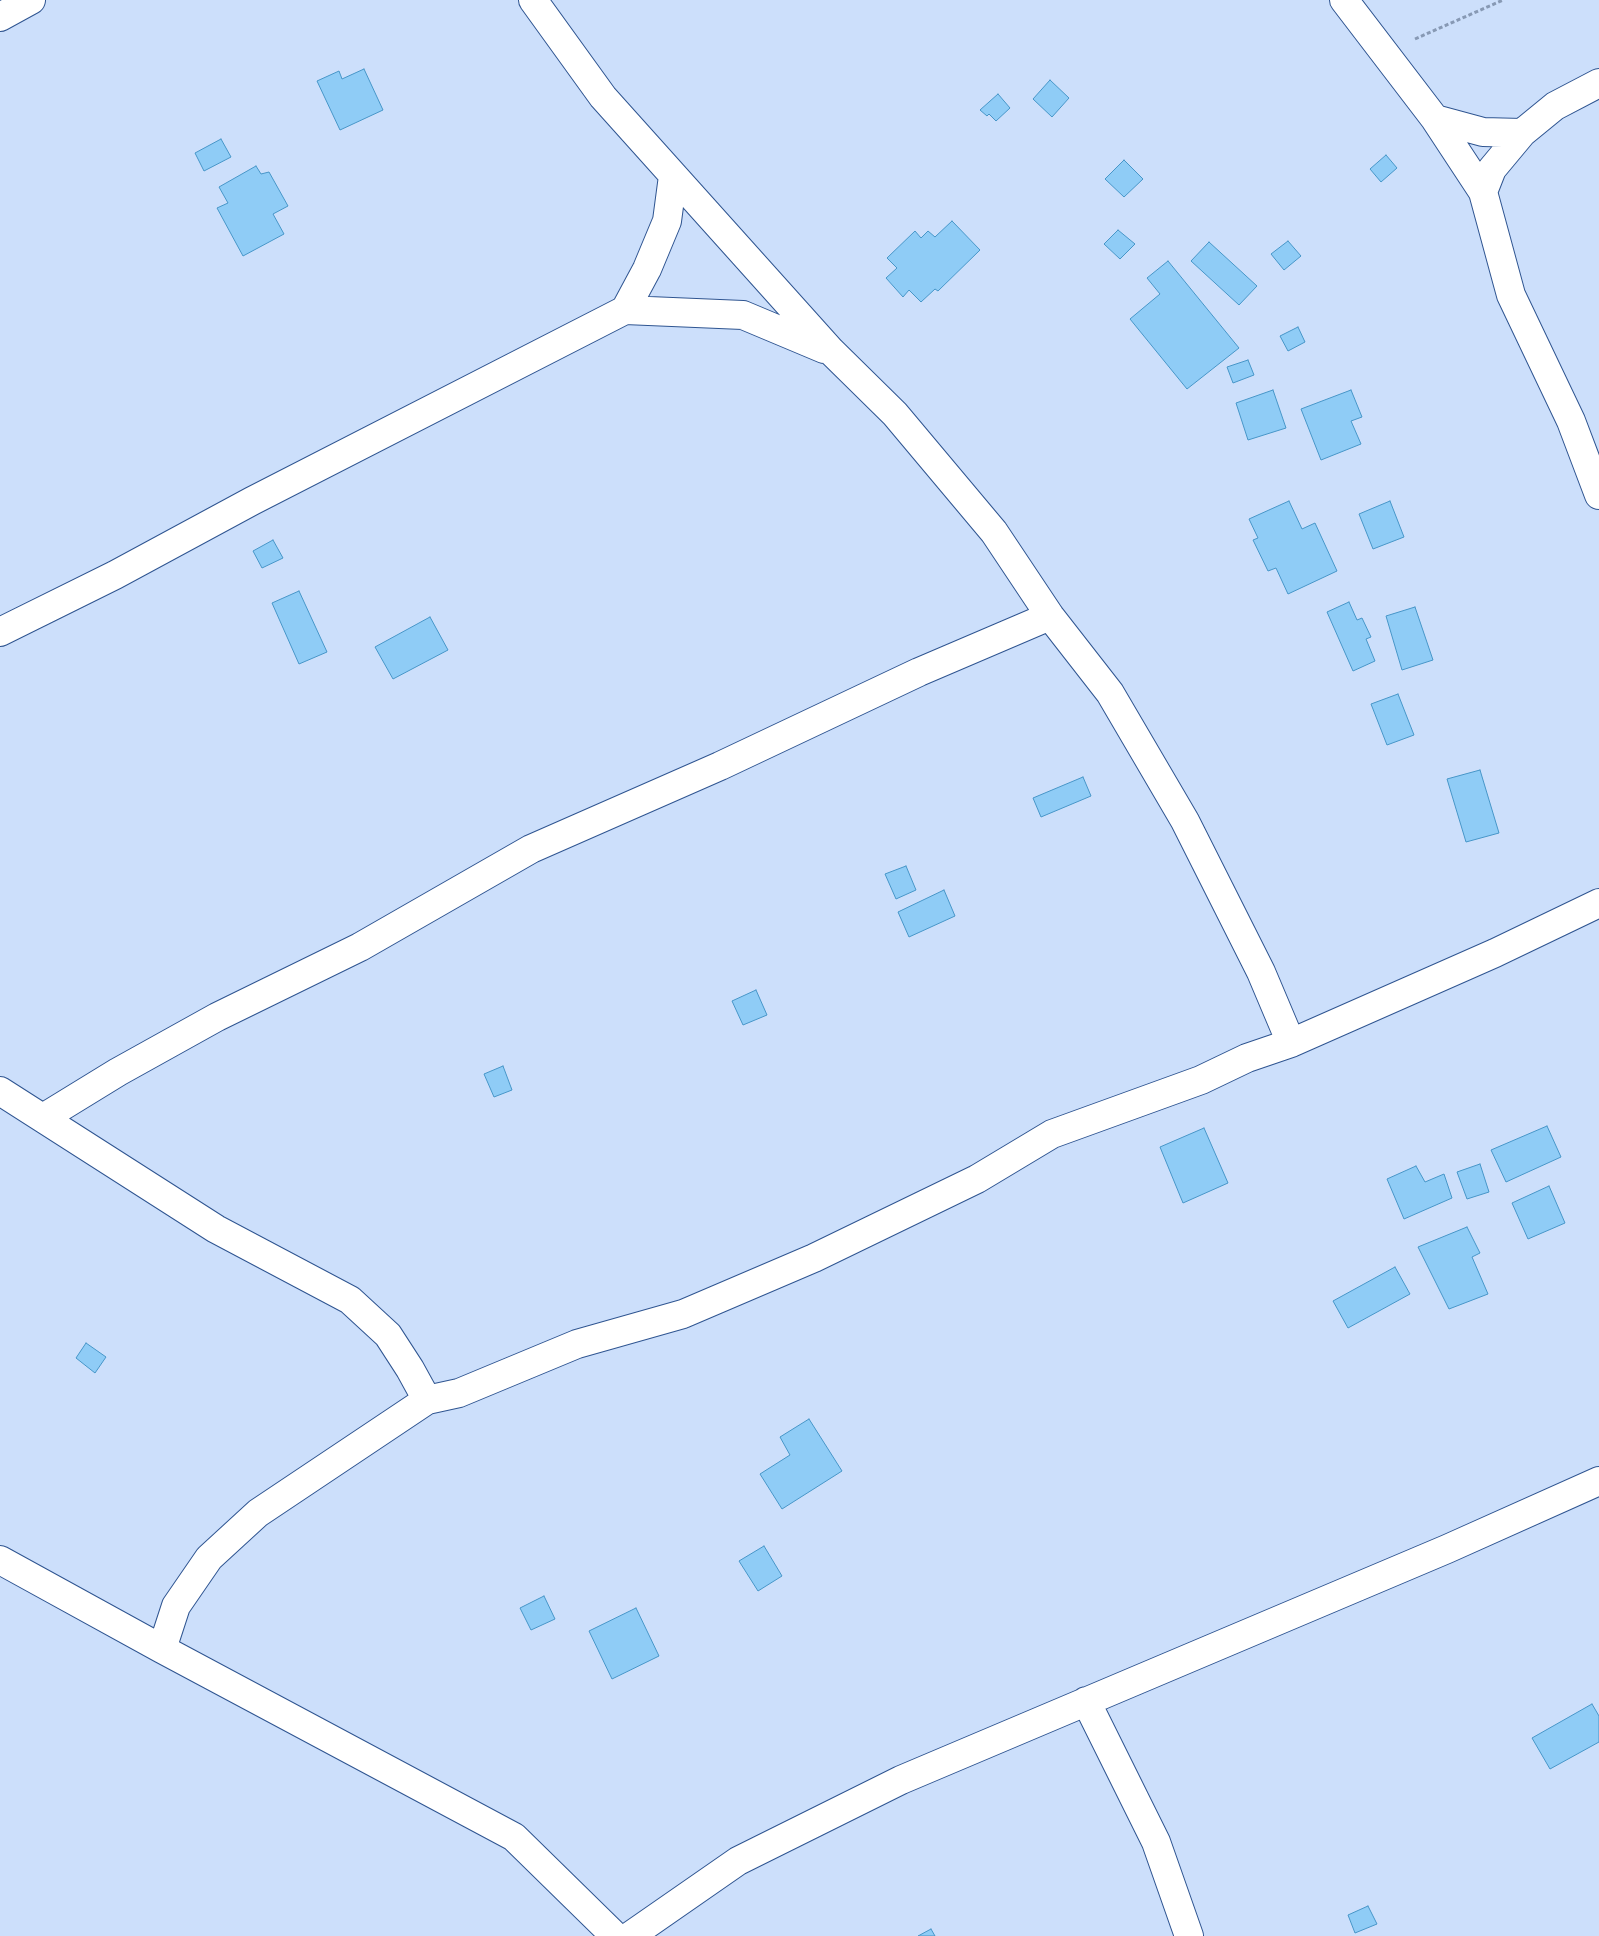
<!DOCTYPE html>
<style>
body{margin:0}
canvas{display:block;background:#ccdffb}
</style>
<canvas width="1599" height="1936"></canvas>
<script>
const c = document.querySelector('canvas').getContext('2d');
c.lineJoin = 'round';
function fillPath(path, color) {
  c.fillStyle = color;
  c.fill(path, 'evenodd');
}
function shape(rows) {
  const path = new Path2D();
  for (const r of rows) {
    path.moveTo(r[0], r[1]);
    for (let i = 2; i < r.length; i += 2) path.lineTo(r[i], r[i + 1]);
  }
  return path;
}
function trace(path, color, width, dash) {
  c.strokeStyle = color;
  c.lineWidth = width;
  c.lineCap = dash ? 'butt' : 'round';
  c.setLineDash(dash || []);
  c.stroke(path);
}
const building = shape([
 [364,69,383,110,340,130,317,81,339,71,342,79,364,69],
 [1050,80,1069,98,1052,117,1033,99,1050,80],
 [998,94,1010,108,996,121,989,114,987,116,980,110,998,94],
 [221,139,231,157,204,171,195,153,221,139],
 [1386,155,1397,168,1381,182,1370,169,1386,155],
 [1124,160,1143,179,1124,197,1105,179,1124,160],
 [256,166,261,174,269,172,288,206,273,214,284,234,243,256,217,208,228,203,219,187,256,166],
 [952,221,980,250,938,291,935,289,921,302,909,290,903,297,886,278,897,268,887,258,915,231,921,238,928,231,935,237,952,221],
 [1118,230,1135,244,1120,259,1104,244,1118,230],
 [1288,241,1301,256,1284,270,1271,254,1288,241],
 [1209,242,1257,286,1239,305,1191,261,1209,242],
 [1168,261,1239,348,1187,389,1130,319,1160,294,1147,278,1168,261],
 [1298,327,1305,342,1288,351,1280,336,1298,327],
 [1248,360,1254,375,1233,383,1227,367,1248,360],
 [1273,390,1286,428,1248,440,1236,403,1273,390],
 [1351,390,1362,417,1351,421,1361,444,1321,460,1301,409,1351,390],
 [1289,501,1302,529,1315,523,1337,571,1288,594,1276,568,1268,571,1253,540,1258,538,1249,519,1289,501],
 [1390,501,1404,537,1373,549,1359,514,1390,501],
 [273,540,283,558,262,568,253,551,273,540],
 [299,591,327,652,299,664,272,603,299,591],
 [1349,602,1357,620,1362,618,1371,637,1366,639,1375,661,1353,671,1327,612,1349,602],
 [1415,607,1433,660,1402,670,1386,616,1415,607],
 [430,617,448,650,393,679,375,647,430,617],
 [1398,694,1414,735,1387,745,1371,704,1398,694],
 [1480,770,1499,833,1466,842,1447,779,1480,770],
 [1083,777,1091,796,1041,817,1033,798,1083,777],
 [906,866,916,890,896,899,885,874,906,866],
 [944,890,955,916,909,937,898,912,944,890],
 [756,990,767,1015,743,1025,732,1001,756,990],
 [503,1066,512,1090,494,1097,484,1074,503,1066],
 [1547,1126,1561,1157,1506,1182,1491,1150,1547,1126],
 [1204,1128,1228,1183,1183,1203,1160,1147,1204,1128],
 [1480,1164,1489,1192,1467,1199,1457,1172,1480,1164],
 [1416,1166,1425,1182,1444,1174,1452,1198,1404,1219,1387,1179,1416,1166],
 [1549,1186,1565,1223,1528,1239,1512,1203,1549,1186],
 [1467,1227,1480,1253,1472,1257,1488,1294,1449,1309,1418,1247,1467,1227],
 [1395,1267,1410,1294,1348,1328,1333,1301,1395,1267],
 [86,1343,106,1357,95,1373,76,1358,86,1343],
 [809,1419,842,1471,782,1509,760,1474,790,1455,780,1437,809,1419],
 [764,1546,782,1576,758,1591,739,1561,764,1546],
 [544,1596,555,1619,531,1630,520,1608,544,1596],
 [636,1608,659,1656,612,1679,589,1631,636,1608],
 [1592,1704,1599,1716,1599,1742,1550,1769,1532,1738,1592,1704],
 [1368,1906,1377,1924,1355,1933,1348,1915,1368,1906],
 [931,1929,935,1936,918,1936,931,1929]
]);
const path = shape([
 [1415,39,1503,0]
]);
const street = shape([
 [533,0,603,97,831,351,895,414,994,532,1050,616,1110,693,1185,821,1261,972,1291,1043],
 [1344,0,1435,119,1483,192,1511,295,1571,421,1599,495],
 [0,17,31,0],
 [1435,119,1483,132,1522,133],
 [1483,192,1492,169,1522,133,1555,106,1599,83],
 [625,310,647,269,667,221,673,176],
 [0,632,115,575,252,501,625,310,743,315,824,349],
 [0,1091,216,1229,350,1300,388,1335,410,1369,427,1400],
 [43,1118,118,1072,217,1017,360,947,531,849,720,766,919,672,1050,616],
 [0,1560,162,1649,514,1837,615,1936],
 [162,1649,176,1606,209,1558,258,1513,427,1400,459,1393,577,1344,683,1314,814,1258,977,1179,1052,1134,1201,1080,1247,1058,1291,1043,1495,953,1599,903],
 [1086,1701,1156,1842,1189,1936],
 [630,1936,738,1861,901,1780,1447,1549,1599,1481]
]);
fillPath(building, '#8fccf6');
trace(building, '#4796c8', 1);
trace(street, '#2f5591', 30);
trace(path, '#8799b4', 3, [4, 2.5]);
trace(street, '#fff', 28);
</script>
